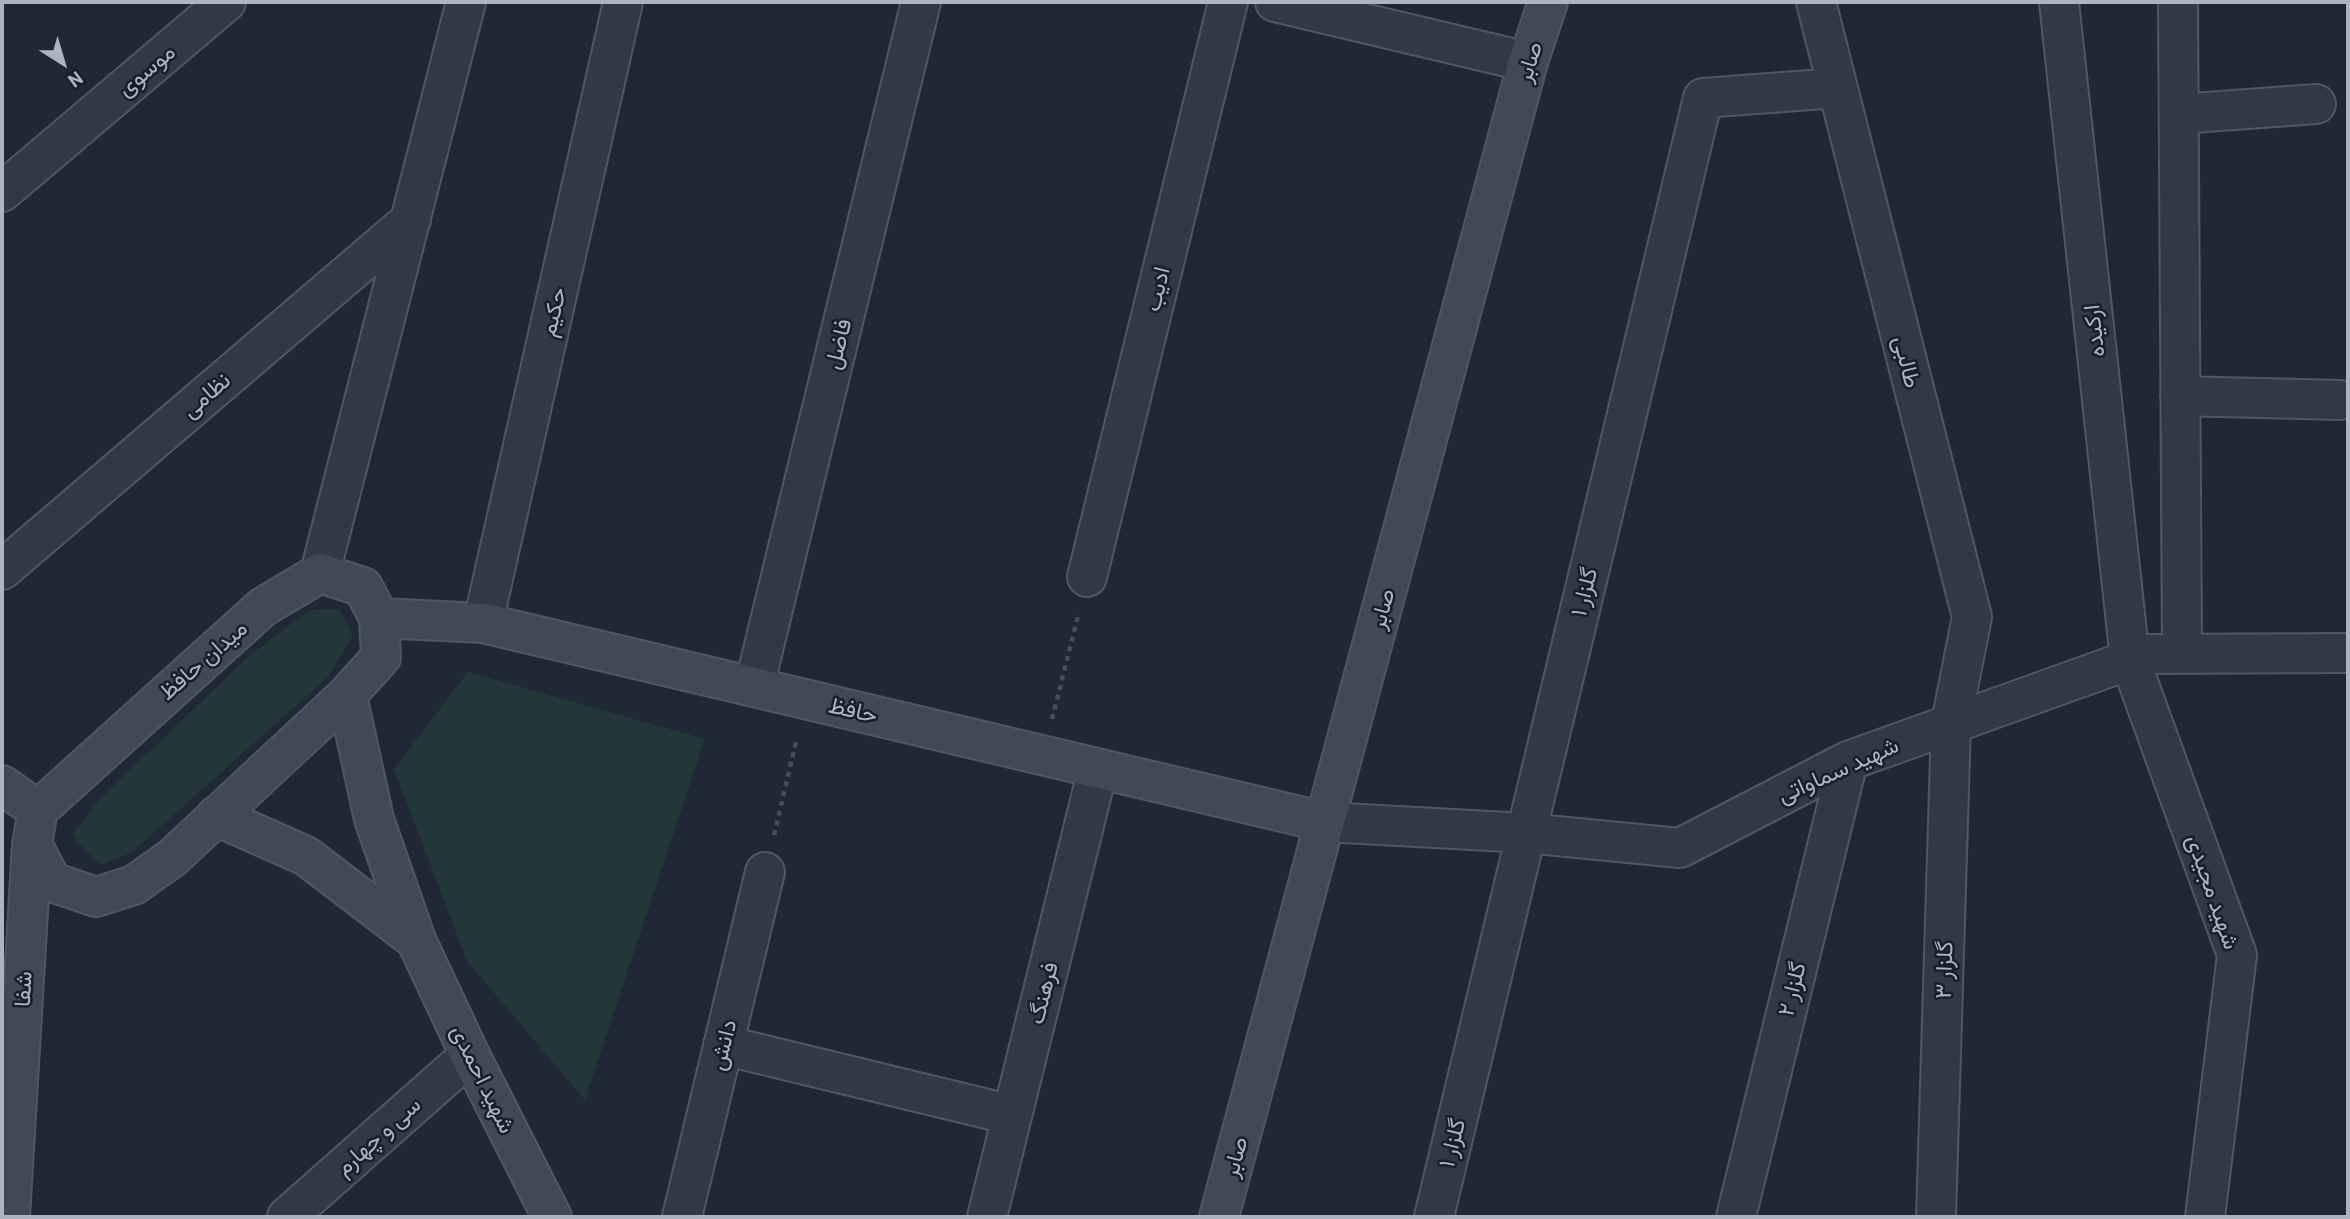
<!DOCTYPE html>
<meta charset="utf-8">
<style>
body{margin:0}
#map{position:relative;width:2350px;height:1219px;overflow:hidden;background:#1f2834;font-family:Barlow,sans-serif}
canvas{display:block}
.frame{position:absolute;inset:0;border:4px solid #abb4c3;pointer-events:none}
.north{position:absolute;left:28px;top:28px;width:70px;height:70px;-webkit-text-stroke:5px #181f29;paint-order:stroke;rotate:143deg;font-size:19px;font-weight:700;line-height:28px;text-align:center;color:#abb4c3}
.north::after{content:'';display:block;margin:auto;width:24px;height:32px;background:#abb4c3;clip-path:polygon(50% 0,100% 100%,50% 72%,0 100%)}
</style>
<div id="map">
<canvas width="2350" height="1219"></canvas>
<div class="frame"></div>
<div class="north">N</div>
</div>
<script>
const c = document.querySelector('canvas').getContext('2d');
c.lineJoin = 'round';
function fillPath(path, color) {
  c.fillStyle = color;
  c.fill(path, 'evenodd');
}
function shape(rows) {
  const path = new Path2D();
  for (const r of rows) {
    path.moveTo(r[0], r[1]);
    for (let i = 2; i < r.length; i += 2) path.lineTo(r[i], r[i + 1]);
  }
  return path;
}
function trace(path, color, width, dash) {
  c.strokeStyle = color;
  c.lineWidth = width;
  c.lineCap = dash ? 'butt' : 'round';
  c.setLineDash(dash || []);
  c.stroke(path);
}
function drawText(font, color, halo, rows, align = 'center') {
  c.font = font + ' Barlow,Vazirmatn,sans-serif';
  c.lineWidth = 5;
  c.setLineDash([]);
  c.textBaseline = 'middle';
  c.strokeStyle = halo;
  c.fillStyle = color;
  for (const [text, x, y, turn = 0] of rows) {
    c.save();
    c.translate(x, y);
    c.rotate((+turn || 0) * Math.PI / 180);
    c.textAlign = isNaN(turn) ? turn : align;
    if (halo) c.strokeText(text, 0, 0);
    c.fillText(text, 0, 0);
    c.restore();
  }
}
const green = shape([
 [339,609,353,635,328,677,131,853,100,865,72,835,100,799,250,655,310,610],
 [468,672,705,739,585,1100,467,961,394,769]
]);
const path = shape([
 [1052,719,1079,612],
 [774,835,797,738]
]);
const street = shape([
 [1275,2,1528,62],
 [1816,2,1972,617,1951,723,1936,1217],
 [2059,2,2130,660,2237,955,2205,1217],
 [2178,2,2182,654],
 [2179,114,2316,104],
 [2,192,226,2],
 [2180,396,2340,400],
 [2,570,411,220],
 [320,573,466,2],
 [1087,577,1228,2],
 [483,623,623,2],
 [754,687,921,2],
 [1325,822,1526,833,1680,848,1848,761,2146,654,2348,653],
 [723,1045,1012,1115],
 [287,1217,470,1055],
 [682,1217,765,872],
 [987,1217,1098,769],
 [1434,1217,1703,98,1837,88],
 [1736,1217,1848,761]
]);
const secondary = shape([
 [320,573,363,587,379,618,381,657,347,695,172,858,134,885,96,897,52,882,32,844,38,810,263,607,320,573],
 [379,618,483,623,1325,822],
 [2,785,38,810],
 [216,816,306,856,416,940,374,819,347,695],
 [416,940,470,1055,552,1217],
 [10,1217,32,844],
 [1219,1217,1528,62,1548,2]
]);
const streetNames = [
 ["صابر",1529,62,-73],
 ["موسوی",146,70,-40],
 ["ادیب",1157,289,-76],
 ["حکیم",553,312,-77],
 ["ارکیده",2094,331,-96],
 ["فاضل",838,344,-76],
 ["طالبی",1907,362,76],
 ["نظامی",206,395,-41],
 ["گلزار ۱",1584,592,-76],
 ["صابر",1382,609,-75],
 ["میدان حافظ",203,660,-41],
 ["حافظ",853,710,13],
 ["شهید سماواتی",1838,770,-24],
 ["شهید مجیدی",2213,892,71],
 ["گلزار ۳",1944,970,-88],
 ["شفا",23,989,-87],
 ["گلزار ۲",1792,989,-76],
 ["فرهنگ",1043,993,-76],
 ["دانش",723,1045,-76],
 ["شهید احمدی",483,1079,64],
 ["سی و چهارم",378,1136,-42],
 ["گلزار ۱",1452,1143,-76],
 ["صابر",1235,1157,-75]
];
fillPath(green, '#243738');
trace(street, '#4f5764', 42);
trace(secondary, '#4f5764', 42);
trace(path, '#405255', 4.5, [5, 5]);
trace(street, '#323945', 38);
trace(secondary, '#404958', 38);
drawText('23px', '#abb4c3', '#181f29', streetNames);
</script>
